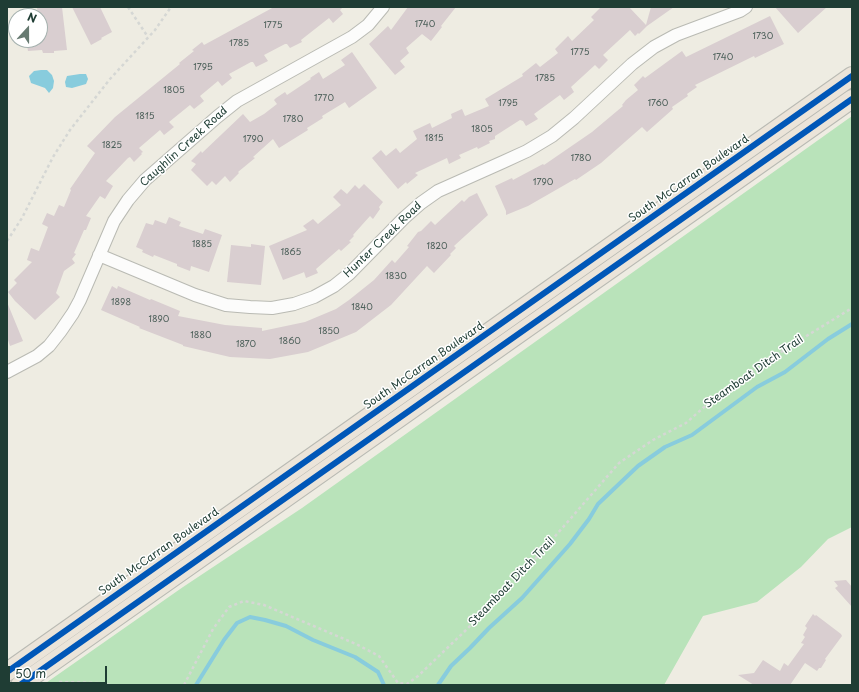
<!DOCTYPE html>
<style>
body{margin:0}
#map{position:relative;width:859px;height:692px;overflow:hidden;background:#eeece2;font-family:"Playpen Sans",sans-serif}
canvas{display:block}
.frame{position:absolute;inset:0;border:8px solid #1f3d34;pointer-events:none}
.north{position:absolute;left:8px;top:8px;width:40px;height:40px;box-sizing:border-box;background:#fff;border:1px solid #a5b1ae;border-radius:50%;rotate:21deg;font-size:11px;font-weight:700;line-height:16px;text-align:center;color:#1f3d34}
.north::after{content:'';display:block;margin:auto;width:14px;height:18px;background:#677a71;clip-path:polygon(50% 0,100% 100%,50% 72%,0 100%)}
.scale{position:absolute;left:8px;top:666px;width:99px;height:18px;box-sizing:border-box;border:2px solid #1f3d34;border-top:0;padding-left:5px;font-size:12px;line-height:14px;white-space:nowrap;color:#1f3d34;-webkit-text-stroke:3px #fff;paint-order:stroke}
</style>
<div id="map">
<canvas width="859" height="692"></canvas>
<div class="frame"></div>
<div class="north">N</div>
<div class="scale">50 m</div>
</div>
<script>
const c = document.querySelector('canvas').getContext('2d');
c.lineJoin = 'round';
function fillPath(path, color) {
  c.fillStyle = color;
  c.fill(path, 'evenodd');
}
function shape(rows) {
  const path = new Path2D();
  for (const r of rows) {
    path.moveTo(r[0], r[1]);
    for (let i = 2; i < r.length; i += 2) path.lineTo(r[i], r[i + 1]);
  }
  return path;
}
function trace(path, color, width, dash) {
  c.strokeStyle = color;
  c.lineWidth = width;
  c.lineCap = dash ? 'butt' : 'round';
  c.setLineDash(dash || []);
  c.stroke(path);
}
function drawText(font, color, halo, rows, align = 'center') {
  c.font = font + ' "Playpen Sans",sans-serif';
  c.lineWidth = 3;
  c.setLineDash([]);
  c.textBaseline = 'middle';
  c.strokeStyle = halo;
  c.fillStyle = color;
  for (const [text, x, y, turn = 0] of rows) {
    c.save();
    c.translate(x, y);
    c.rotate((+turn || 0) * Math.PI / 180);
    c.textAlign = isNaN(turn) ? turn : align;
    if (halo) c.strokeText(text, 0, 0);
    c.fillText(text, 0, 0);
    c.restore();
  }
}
const green = shape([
 [852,116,852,527,828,539,801,567,757,602,703,616,664,685,43,685,183,587,302,508]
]);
const water = shape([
 [41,70,47,70,52,75,54,81,53,88,49,93,45,88,31,83,29,76,34,71],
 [80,74,86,74,88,79,86,84,72,88,66,87,65,82,67,76]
]);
const stream = shape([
 [196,685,224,640,237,623,250,617,265,620,286,626,313,640,355,657,378,672,384,685],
 [438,685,451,666,470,648,489,628,522,598,570,544,589,519,598,504,638,466,665,447,692,435,757,387,785,372,828,339,852,324]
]);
const building = shape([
 [37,7,62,7,67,50,54,51,54,53,43,53,42,50,28,51,26,40,41,40,40,16,38,16],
 [72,7,100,7,112,32,101,38,102,39,91,45],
 [274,7,343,7,340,10,343,14,333,23,329,18,301,40,302,42,290,48,287,44,285,44,264,55,268,61,256,67,253,62,251,62,229,74,232,78,222,86,218,81,200,96,204,101,194,109,190,105,169,122,174,127,164,135,160,130,139,148,143,152,141,153,142,154,134,162,130,157,128,158,106,181,113,186,105,199,100,196,86,216,91,218,86,230,84,230,74,253,76,254,72,259,75,263,64,271,56,293,60,297,35,320,15,301,8,292,17,283,14,280,32,262,27,260,31,248,39,251,48,227,42,224,47,213,54,216,59,205,64,207,71,190,70,189,95,153,87,146,115,117,180,64,179,63,194,51,192,50,202,42,204,45],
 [408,7,456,7,441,26,442,27,431,41,422,34,406,48,409,53,400,61,405,67,395,75,369,44,388,26,391,30],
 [601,7,629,7,646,25,651,7,674,7,647,26,639,34,638,33,635,36,630,30,603,55,608,60,599,69,595,65,571,87,574,92,564,100,560,95,534,114,538,119,526,126,523,121,520,120,495,136,495,139,489,141,490,143,478,149,477,147,459,155,461,158,449,164,447,158,415,173,418,175,407,184,406,182,398,189,372,158,381,150,386,156,396,148,400,153,417,139,413,131,430,123,432,128,452,118,451,114,462,109,465,116,489,106,485,99,523,76,522,74,536,63,540,67,558,53,555,49,568,36,572,41,594,20,591,17],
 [775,7,827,7,798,33],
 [770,16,784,44,755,58,754,56,695,85,697,87,687,94,688,96,672,107,673,109,647,132,642,127,601,163,576,180,575,179,528,206,506,215,506,211,495,186,512,178,513,180,543,164,544,165,592,132,623,106,622,105,626,100,638,90,634,85,643,76,645,78,682,51,686,57],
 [352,52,377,88,349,108,345,102,322,116,323,118,307,128,308,130,279,148,273,139,253,157,255,158,238,172,239,173,230,182,225,176,216,185,212,181,207,186,191,170,196,164,191,161,201,151,202,153,243,114,250,122,264,114,277,104,274,100,276,98,285,92,287,95,311,79,310,78,319,72,323,79,345,65,341,60],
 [364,184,383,202,379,207,380,209,373,219,370,216,353,235,354,236,349,241,351,242,341,251,339,249,316,269,318,273,306,278,304,272,302,273,283,280,269,246,307,230,303,226,313,219,318,224,341,205,333,197,341,189,347,194,355,185,359,189],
 [477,193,488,215,454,246,456,248,450,254,451,255,434,273,427,266,391,305,356,332,308,352,270,359,230,357,183,346,183,345,139,328,140,327,101,310,112,286,117,289,118,286,150,300,151,299,180,311,178,316,225,325,262,328,262,331,305,322,336,309,349,300,374,280,392,260,395,263,409,247,407,246,418,232,421,231,431,221,435,225,462,200,464,202,469,197],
 [169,217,181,222,179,226,203,234,205,229,222,235,209,272,191,266,190,271,177,266,177,264,154,255,153,257,142,252,143,250,136,247,146,223,153,225,155,220,166,224],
 [251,244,265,246,261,285,227,282,231,245,251,247],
 [7,302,23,341,10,346,7,337],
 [846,580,852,587,852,607,835,588,838,586,834,581],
 [813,614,815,616,816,615,841,634,842,636,825,659,826,660,821,668,819,668,817,671,805,663,790,685,754,685,738,675,754,673,763,660,780,671,784,663,788,666,804,644,801,643,805,637,803,635,807,628,805,626]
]);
const path = shape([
 [128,7,148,37],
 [7,241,22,218,53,157,70,130,110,79,155,30,171,7],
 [54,685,59,682,98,683,111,685],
 [184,685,213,629,229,607,244,601,264,605,356,644,379,656,398,683,407,684,418,676,465,631,523,573,619,463,653,440,686,423,711,401,787,348,852,308]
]);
const street = shape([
 [99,255,195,295,226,305,250,307,272,308,294,304,314,297,334,286,349,274,404,218,421,203,438,191,503,162,527,151,552,136,574,118,632,64,654,47,676,35,740,11,746,7],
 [7,372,37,356,49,346,60,332,73,313,80,300,114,221,128,200,145,180,217,117,237,101,352,37,368,25,383,7]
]);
const primary = shape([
 [7,672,852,76],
 [20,685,852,99]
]);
const cycleway = shape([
 [7,672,852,76],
 [20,685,852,99]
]);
const numberNames = [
 ["1740",425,25],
 ["1775",273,26],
 ["1730",763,37],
 ["1785",239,44],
 ["1775",580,53],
 ["1740",723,58],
 ["1795",203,68],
 ["1785",545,79],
 ["1805",174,91],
 ["1770",324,99],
 ["1795",508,104],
 ["1760",658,104],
 ["1815",145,117],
 ["1780",293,120],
 ["1805",482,130],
 ["1815",434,139],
 ["1790",253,140],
 ["1825",112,146],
 ["1780",581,159],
 ["1790",543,183],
 ["1885",202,245],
 ["1820",437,247],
 ["1865",291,253],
 ["1830",396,277],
 ["1898",121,303],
 ["1840",362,308],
 ["1890",159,320],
 ["1850",329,332],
 ["1880",201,336],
 ["1860",290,342],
 ["1870",246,345]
];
const streetNames = [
 ["Caughlin Creek Road",184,147,-42],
 ["South McCarran Boulevard",689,179,-35],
 ["Hunter Creek Road",383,240,-44],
 ["South McCarran Boulevard",424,366,-35],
 ["Steamboat Ditch Trail",754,372,-35],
 ["South McCarran Boulevard",159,552,-35],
 ["Steamboat Ditch Trail",512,582,-46]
];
fillPath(green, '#b9e3ba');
fillPath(water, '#8cd');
trace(stream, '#8cd', 4);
fillPath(building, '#d9ced0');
trace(street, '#b9bab3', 14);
trace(primary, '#b9bab3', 20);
trace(path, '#d5d7d4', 2.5, [3, 3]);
trace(street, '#fcfcfb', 12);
trace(primary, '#ebe4d9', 18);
trace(cycleway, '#0057b8', 6);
drawText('9px', '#4e615b', null, numberNames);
drawText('11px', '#1f3d34', '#fff', streetNames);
</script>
